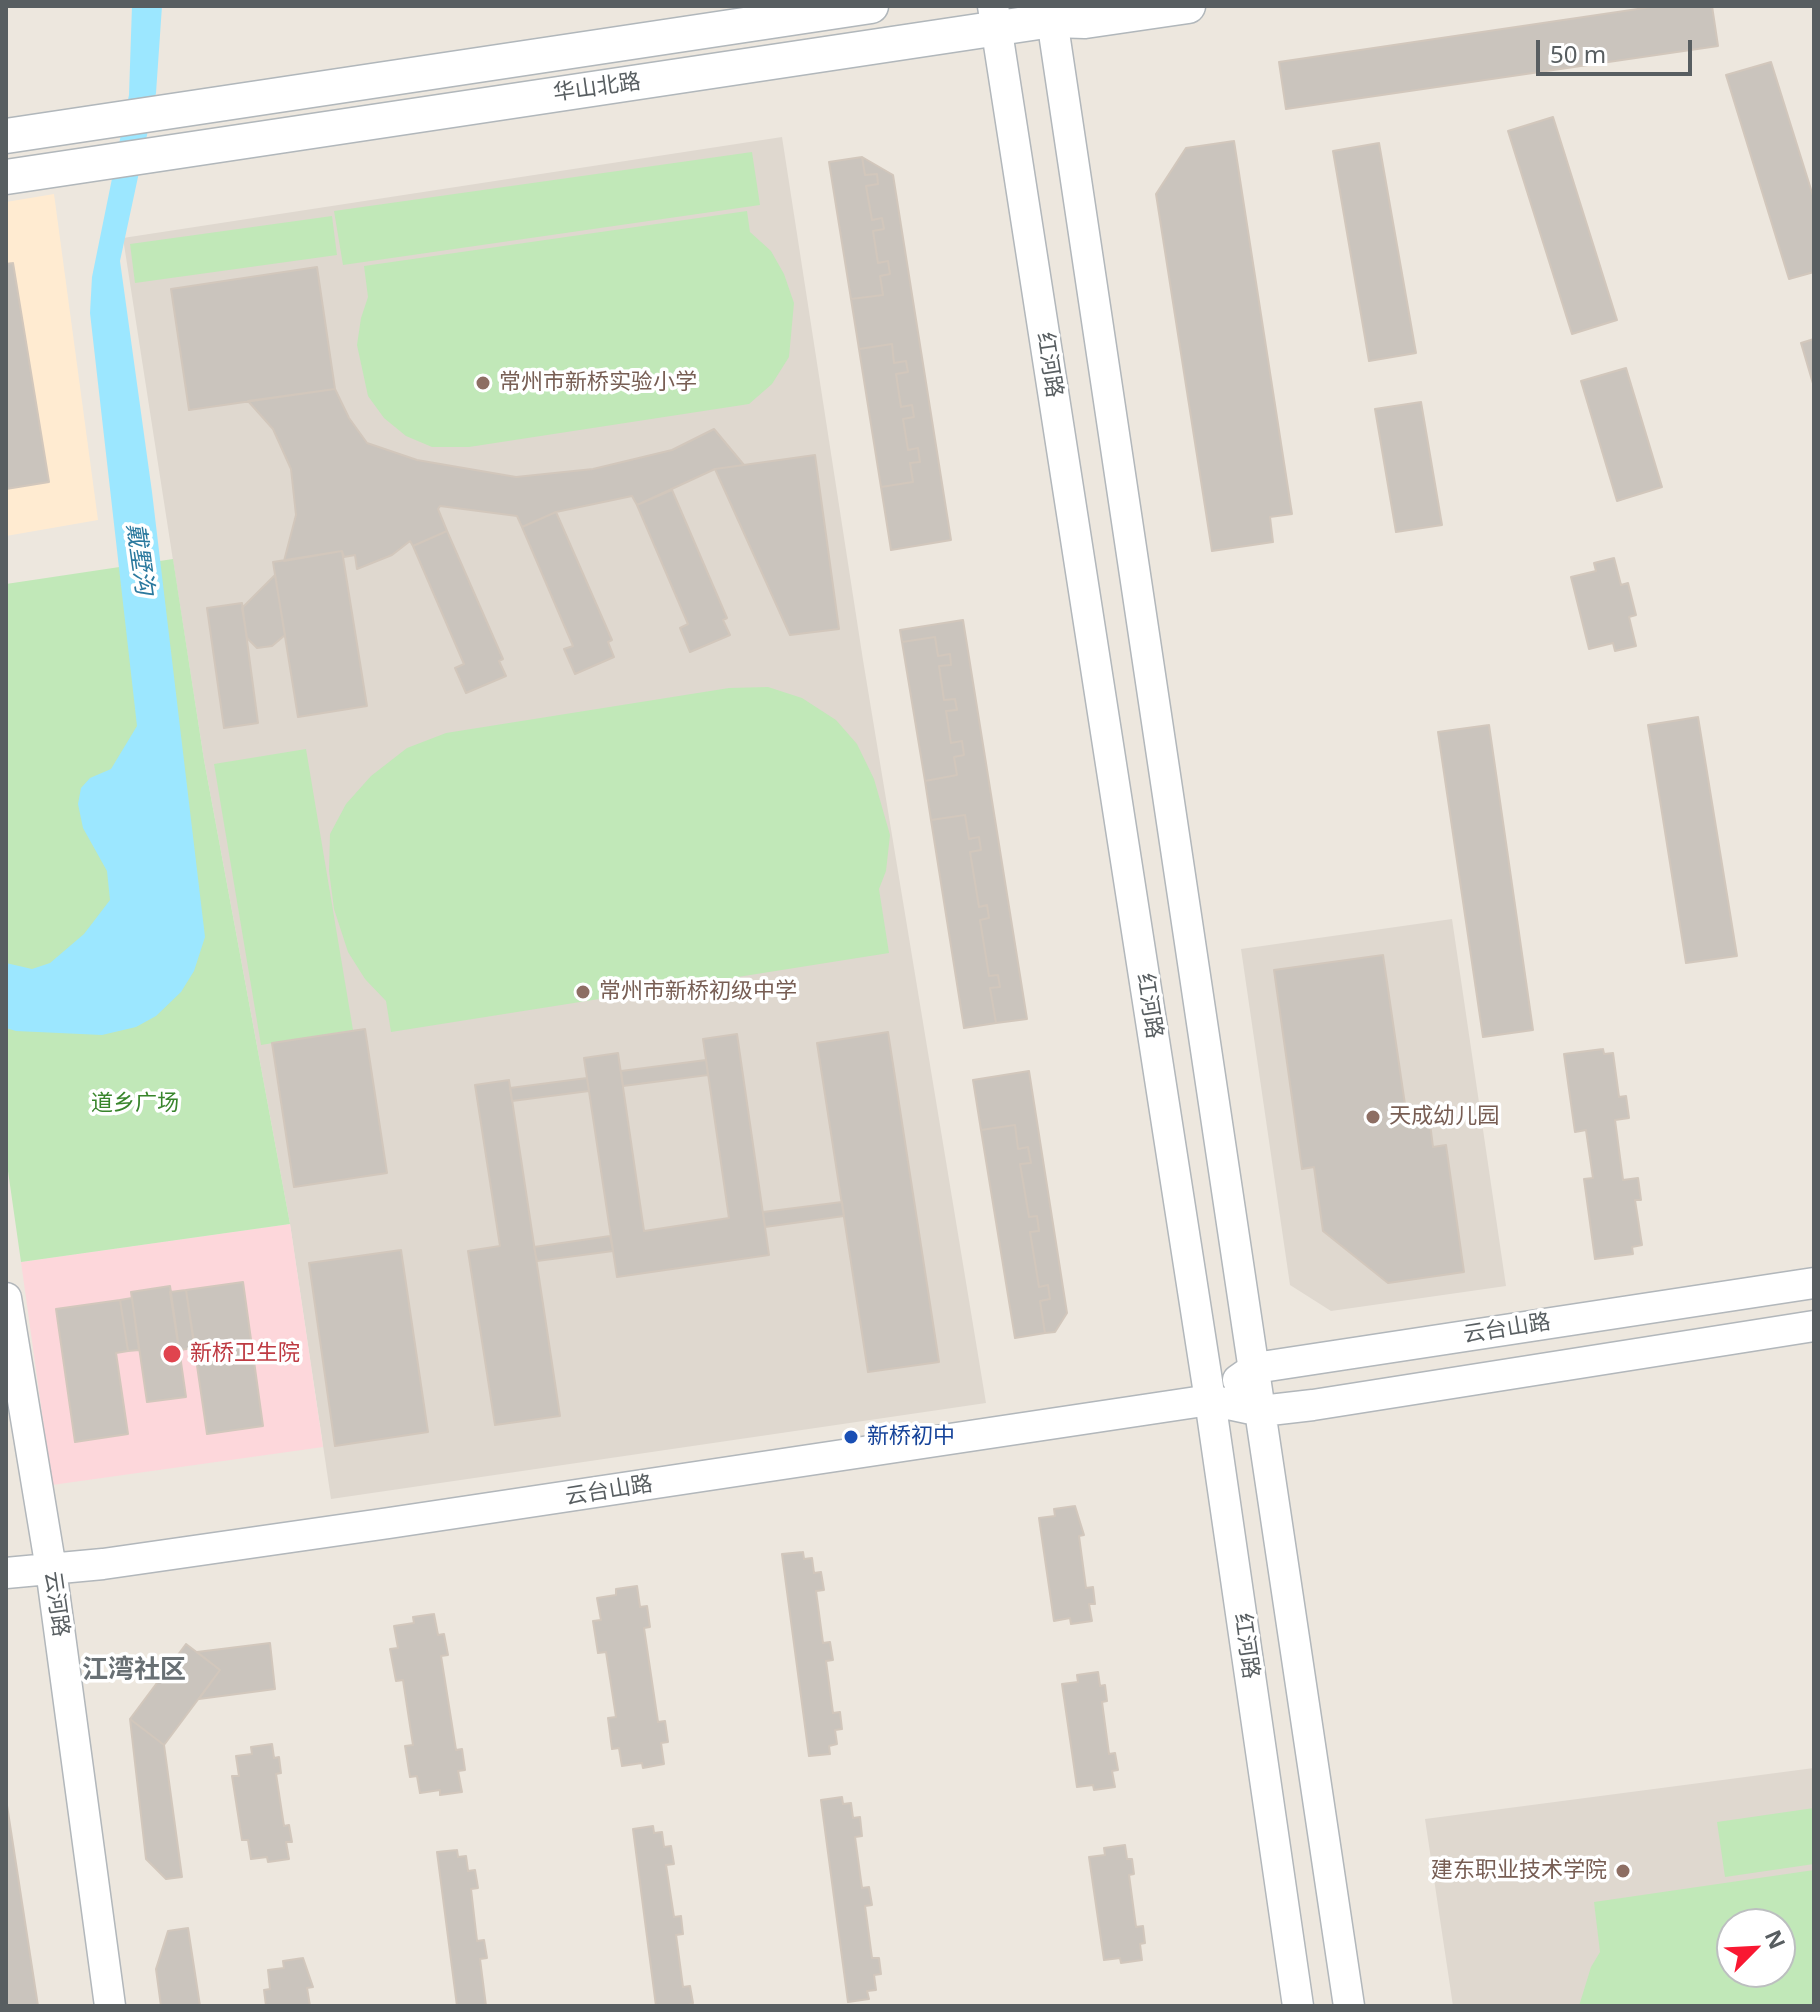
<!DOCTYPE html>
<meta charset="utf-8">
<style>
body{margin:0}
#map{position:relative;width:1820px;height:2012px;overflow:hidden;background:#ede7de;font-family:"Noto Sans",sans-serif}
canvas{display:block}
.frame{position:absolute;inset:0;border:8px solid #585e61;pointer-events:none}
.north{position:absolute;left:1716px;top:1908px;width:80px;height:80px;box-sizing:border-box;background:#fff;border:2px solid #bcbfc0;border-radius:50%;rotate:66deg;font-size:22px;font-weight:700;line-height:32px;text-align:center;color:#585e61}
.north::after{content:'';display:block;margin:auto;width:28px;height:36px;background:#f91832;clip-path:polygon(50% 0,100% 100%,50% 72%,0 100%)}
.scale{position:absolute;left:1536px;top:40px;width:156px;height:36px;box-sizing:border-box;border:4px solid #585e61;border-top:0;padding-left:10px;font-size:24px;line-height:28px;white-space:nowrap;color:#585e61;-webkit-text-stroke:6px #fff;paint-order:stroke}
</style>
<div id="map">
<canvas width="1820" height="2012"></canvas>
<div class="frame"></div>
<div class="north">N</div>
<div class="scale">50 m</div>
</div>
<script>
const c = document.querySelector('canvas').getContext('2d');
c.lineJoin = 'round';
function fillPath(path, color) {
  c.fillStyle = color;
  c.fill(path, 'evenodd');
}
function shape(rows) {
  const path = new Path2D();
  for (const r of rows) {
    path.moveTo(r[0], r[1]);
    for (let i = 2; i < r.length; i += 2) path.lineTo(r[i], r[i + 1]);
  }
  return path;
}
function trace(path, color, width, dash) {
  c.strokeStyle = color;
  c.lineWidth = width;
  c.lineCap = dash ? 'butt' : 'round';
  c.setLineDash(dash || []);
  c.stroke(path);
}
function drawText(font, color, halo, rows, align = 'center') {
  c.font = font + ' "Noto Sans","Noto Sans SC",sans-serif';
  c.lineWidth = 7;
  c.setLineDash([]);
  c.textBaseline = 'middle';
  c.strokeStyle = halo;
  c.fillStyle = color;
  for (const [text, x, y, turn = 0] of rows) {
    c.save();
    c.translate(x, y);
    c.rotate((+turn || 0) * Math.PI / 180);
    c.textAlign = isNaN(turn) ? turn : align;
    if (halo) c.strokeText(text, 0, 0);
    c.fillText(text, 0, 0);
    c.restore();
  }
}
const commercial = shape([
 [54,194,98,520,6,536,6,202]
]);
const education = shape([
 [782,137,863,660,986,1403,331,1499,290,1224,204,760,123,238],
 [1452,919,1506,1286,1331,1311,1290,1285,1241,949],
 [1814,1768,1814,2006,1453,2006,1425,1819],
 [1732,1924,1780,1924,1780,1972,1732,1972]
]);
const medical = shape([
 [290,1224,323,1447,52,1485,21,1262]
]);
const green = shape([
 [752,152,760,205,343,265,334,211],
 [747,211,750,232,771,251,784,274,794,303,789,357,772,384,749,404,469,447,432,447,406,436,384,418,368,396,357,345,361,318,368,297,364,266],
 [332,216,337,255,135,283,130,244],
 [173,559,204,760,290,1224,21,1262,6,1157,6,584],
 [768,687,802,698,836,720,857,744,874,779,890,835,886,871,879,889,889,953,391,1032,386,1001,365,979,348,952,334,909,329,871,330,834,346,804,371,776,407,748,446,733,729,688],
 [306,749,353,1030,261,1045,214,764],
 [1814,1808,1814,1864,1725,1877,1717,1822],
 [1814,1870,1814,2006,1579,2006,1591,1967,1600,1952,1594,1902],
 [1732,1924,1780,1924,1780,1972,1732,1972]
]);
const water = shape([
 [132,6,162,6,156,93,120,261,152,492,205,937,194,971,181,992,156,1016,136,1027,102,1035,16,1031,6,1028,6,963,32,969,50,963,84,934,110,900,107,871,83,828,78,804,81,788,90,778,111,769,137,726,90,313,92,277,129,95]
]);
const building = shape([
 [1658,6,1712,6,1718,46,1286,109,1279,62,1658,6],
 [1771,62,1814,199,1814,272,1789,279,1726,75,1771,62],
 [1553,117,1617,320,1572,334,1508,131,1553,117],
 [1234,141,1292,514,1270,517,1273,542,1212,551,1156,194,1186,148,1234,141],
 [1379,143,1416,353,1369,361,1333,151,1379,143],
 [862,157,865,175,877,174,878,184,866,186,872,220,882,218,884,229,873,231,878,263,888,261,890,274,880,276,883,295,851,299,829,162,862,157],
 [862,157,893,175,951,540,891,550,881,487,913,482,910,463,920,462,918,448,908,450,903,419,914,417,912,405,901,407,896,374,908,372,906,361,894,363,892,344,859,349,851,299,883,295,880,276,890,274,888,261,878,263,873,231,884,229,882,218,872,220,866,186,878,184,877,174,865,175,862,157],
 [13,263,49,482,6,489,6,264,13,263],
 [317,267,335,389,189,410,171,289,317,267],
 [1814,339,1814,387,1801,343,1814,339],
 [892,344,894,363,906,361,908,372,896,374,901,407,912,405,914,417,903,419,908,450,918,448,920,462,910,463,913,482,881,487,859,349,892,344],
 [1626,368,1662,487,1617,501,1581,381,1626,368],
 [335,389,349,418,367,443,417,460,516,477,593,469,672,450,714,429,744,465,715,469,637,505,632,496,556,512,522,527,517,516,440,506,438,509,447,531,413,546,410,541,392,555,357,569,355,555,344,557,342,551,284,561,296,515,291,469,273,429,248,401,335,389],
 [1421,402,1442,525,1396,532,1375,409,1421,402],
 [815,455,839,629,790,635,715,469,815,455],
 [672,490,727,618,723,620,730,635,690,652,680,628,688,624,637,505,672,490],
 [556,512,612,640,608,642,614,657,575,674,564,649,573,646,522,527,556,512],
 [447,531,503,659,499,661,506,676,466,693,455,668,464,664,413,546,447,531],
 [342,551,367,706,298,717,273,562,342,551],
 [1614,558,1621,585,1628,583,1636,615,1629,617,1636,646,1615,651,1613,643,1589,649,1571,577,1596,571,1594,563,1614,558],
 [275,575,285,635,272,646,257,648,247,638,242,608,275,575],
 [242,603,258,723,224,728,207,608,242,603],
 [963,620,1027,1019,996,1023,990,988,1000,987,998,975,989,976,980,920,989,918,987,905,979,907,970,852,981,850,979,837,969,839,965,815,931,820,925,781,957,775,954,757,964,755,962,741,951,743,946,711,957,710,955,699,944,700,939,666,951,665,950,654,938,656,935,637,902,642,900,630,963,620],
 [935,637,938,656,950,654,951,665,939,666,944,700,955,699,957,710,946,711,951,743,962,741,964,755,954,757,957,775,925,781,902,642,935,637],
 [1698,717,1737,956,1686,963,1648,725,1698,717],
 [1489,725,1533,1030,1483,1037,1438,732,1489,725],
 [965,815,969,839,979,837,981,850,970,852,979,907,987,905,989,918,980,920,989,976,998,975,1000,987,990,988,996,1023,964,1028,931,820,965,815],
 [1383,955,1407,1118,1429,1115,1433,1147,1446,1145,1464,1272,1388,1283,1323,1231,1314,1167,1302,1169,1274,970,1383,955],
 [365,1029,387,1173,294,1187,272,1043,365,1029],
 [888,1032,939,1362,868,1372,817,1043,888,1032],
 [737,1034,769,1255,617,1277,584,1058,618,1053,644,1231,729,1218,703,1039,737,1034],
 [1603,1049,1604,1054,1613,1053,1619,1097,1626,1096,1629,1118,1615,1120,1623,1180,1638,1178,1641,1200,1635,1200,1642,1245,1632,1247,1633,1254,1595,1259,1584,1179,1593,1178,1586,1130,1575,1132,1564,1054,1603,1049],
 [706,1060,708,1075,623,1086,621,1071,706,1060],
 [1029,1071,1067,1313,1055,1332,1045,1333,1040,1301,1050,1299,1048,1285,1039,1287,1030,1232,1039,1231,1037,1216,1029,1217,1020,1164,1031,1163,1028,1147,1018,1149,1015,1125,981,1130,973,1080,1029,1071],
 [587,1078,589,1091,512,1101,510,1088,587,1078],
 [509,1080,560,1416,495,1425,468,1251,500,1246,475,1085,509,1080],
 [1015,1125,1018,1149,1028,1147,1031,1163,1020,1164,1029,1217,1037,1216,1039,1231,1030,1232,1039,1287,1048,1285,1050,1299,1040,1301,1045,1333,1015,1338,981,1130,1015,1125],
 [842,1202,844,1216,765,1227,763,1212,842,1202],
 [610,1236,613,1251,537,1261,534,1247,610,1236],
 [401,1250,428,1432,335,1446,309,1263,401,1250],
 [243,1282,263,1426,207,1434,186,1290,243,1282],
 [170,1286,186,1397,147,1402,131,1292,170,1286],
 [186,1290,195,1348,179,1350,170,1292,186,1290],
 [132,1298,139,1350,128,1351,120,1300,132,1298],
 [120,1300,128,1351,116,1353,128,1434,75,1442,56,1309,120,1300],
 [1075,1506,1084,1535,1079,1536,1086,1588,1093,1587,1095,1604,1089,1604,1092,1621,1071,1624,1070,1618,1054,1621,1039,1518,1055,1516,1054,1509,1075,1506],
 [803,1552,804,1559,812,1558,814,1573,821,1572,824,1590,816,1591,823,1643,830,1642,833,1660,826,1661,833,1713,840,1712,842,1729,835,1730,837,1744,829,1746,830,1754,809,1756,782,1554,803,1552],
 [637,1586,640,1607,647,1606,650,1627,644,1628,658,1722,665,1721,668,1742,661,1743,664,1764,643,1768,642,1763,622,1766,619,1748,612,1749,608,1718,616,1717,606,1652,598,1653,593,1621,601,1620,597,1598,616,1595,616,1589,637,1586],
 [434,1614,438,1635,444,1634,448,1655,441,1656,456,1750,462,1749,465,1770,458,1771,462,1792,440,1795,440,1790,420,1793,417,1776,410,1777,405,1746,413,1745,403,1680,396,1681,390,1649,398,1648,394,1626,414,1623,413,1617,434,1614],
 [270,1643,275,1689,199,1699,220,1670,197,1652,270,1643],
 [186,1644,220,1670,164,1745,130,1719,186,1644],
 [1098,1672,1100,1686,1105,1685,1107,1701,1102,1702,1109,1754,1115,1753,1118,1770,1112,1771,1115,1787,1094,1790,1093,1785,1077,1787,1062,1684,1078,1682,1077,1675,1098,1672],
 [130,1719,164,1745,182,1877,166,1879,146,1859,130,1719],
 [272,1744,274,1758,279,1757,281,1773,276,1774,284,1826,289,1825,292,1842,286,1842,289,1859,268,1862,267,1857,251,1859,248,1840,242,1840,232,1776,239,1776,236,1756,252,1754,251,1747,272,1744],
 [842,1797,843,1804,851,1803,853,1818,860,1817,862,1836,855,1837,862,1888,869,1887,872,1905,865,1906,872,1958,879,1958,881,1974,874,1975,876,1990,867,1991,869,1999,848,2002,821,1800,842,1797],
 [6,1799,38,2006,6,2006,6,1799],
 [653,1826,654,1833,662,1832,664,1847,671,1846,674,1864,666,1865,674,1917,681,1916,683,1934,676,1935,683,1987,690,1986,693,2003,686,2006,656,2006,633,1829,653,1826],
 [1125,1845,1127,1859,1132,1859,1134,1874,1129,1875,1136,1927,1143,1926,1145,1943,1140,1944,1142,1960,1121,1963,1120,1958,1104,1960,1089,1857,1105,1855,1104,1848,1125,1845],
 [457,1850,458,1857,466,1856,468,1871,475,1870,478,1888,471,1889,477,1941,484,1940,487,1958,480,1959,486,2006,457,2006,437,1852,457,1850],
 [188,1928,200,2006,161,2006,156,1969,168,1931,188,1928],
 [303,1958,313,1987,307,1988,310,2006,266,2006,264,1990,270,1989,268,1970,284,1968,283,1961,303,1958]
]);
const tertiary = shape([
 [993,6,1210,1400,1298,2006],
 [1050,6,1349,2006],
 [6,1298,51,1569,110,2006],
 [1238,1380,1255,1368,1814,1283],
 [6,1573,103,1564,389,1523,1210,1400,1261,1411,1313,1405,1814,1326]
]);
const secondary = shape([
 [6,136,871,6],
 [6,177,1052,20,1085,21,1188,6]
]);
const markers = [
 [483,383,8,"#8d6e63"],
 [583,992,8,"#8d6e63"],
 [1373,1117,8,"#8d6e63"],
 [172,1354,10,"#e0444e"],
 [851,1437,8,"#1a4fb4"],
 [1623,1871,8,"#8d6e63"]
];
const streetNames = [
 ["华山北路",597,88,-8],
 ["红河路",1049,365,81],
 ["红河路",1149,1006,81],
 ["云台山路",1507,1329,-9],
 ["云台山路",609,1491,-9],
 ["云河路",56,1604,82],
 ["红河路",1246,1646,82]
];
const educationNames = [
 ["常州市新桥实验小学",499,383],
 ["常州市新桥初级中学",599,992],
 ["天成幼儿园",1389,1117],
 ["建东职业技术学院",1607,1871,"right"]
];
const parkNames = [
 ["道乡广场",135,1104]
];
const healthNames = [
 ["新桥卫生院",190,1354]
];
const transitNames = [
 ["新桥初中",867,1437]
];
const waterNames = [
 ["戴墅沟",139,559,82]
];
const quarterNames = [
 ["江湾社区",134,1671]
];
fillPath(commercial, '#ffebd1');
fillPath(education, '#dfd8cf');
fillPath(medical, '#fdd7db');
fillPath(green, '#c1e8b8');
fillPath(water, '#9ce7ff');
fillPath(building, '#cac4bd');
trace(building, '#d2c7bc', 2);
trace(tertiary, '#b2b7bb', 33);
trace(secondary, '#b1b7bb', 37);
trace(tertiary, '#fff', 30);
trace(secondary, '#fff', 34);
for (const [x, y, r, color] of markers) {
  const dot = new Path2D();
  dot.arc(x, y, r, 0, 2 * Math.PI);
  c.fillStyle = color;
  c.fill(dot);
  trace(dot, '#fff', 3);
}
drawText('22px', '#585e61', '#fff', streetNames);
drawText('22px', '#785e54', '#fff', educationNames, 'left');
drawText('22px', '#39852c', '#fff', parkNames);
drawText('22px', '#be3a42', '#fff', healthNames, 'left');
drawText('22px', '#164399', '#fff', transitNames, 'left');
drawText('italic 24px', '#2b799e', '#fff', waterNames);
drawText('bold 26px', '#697074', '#fff', quarterNames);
</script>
